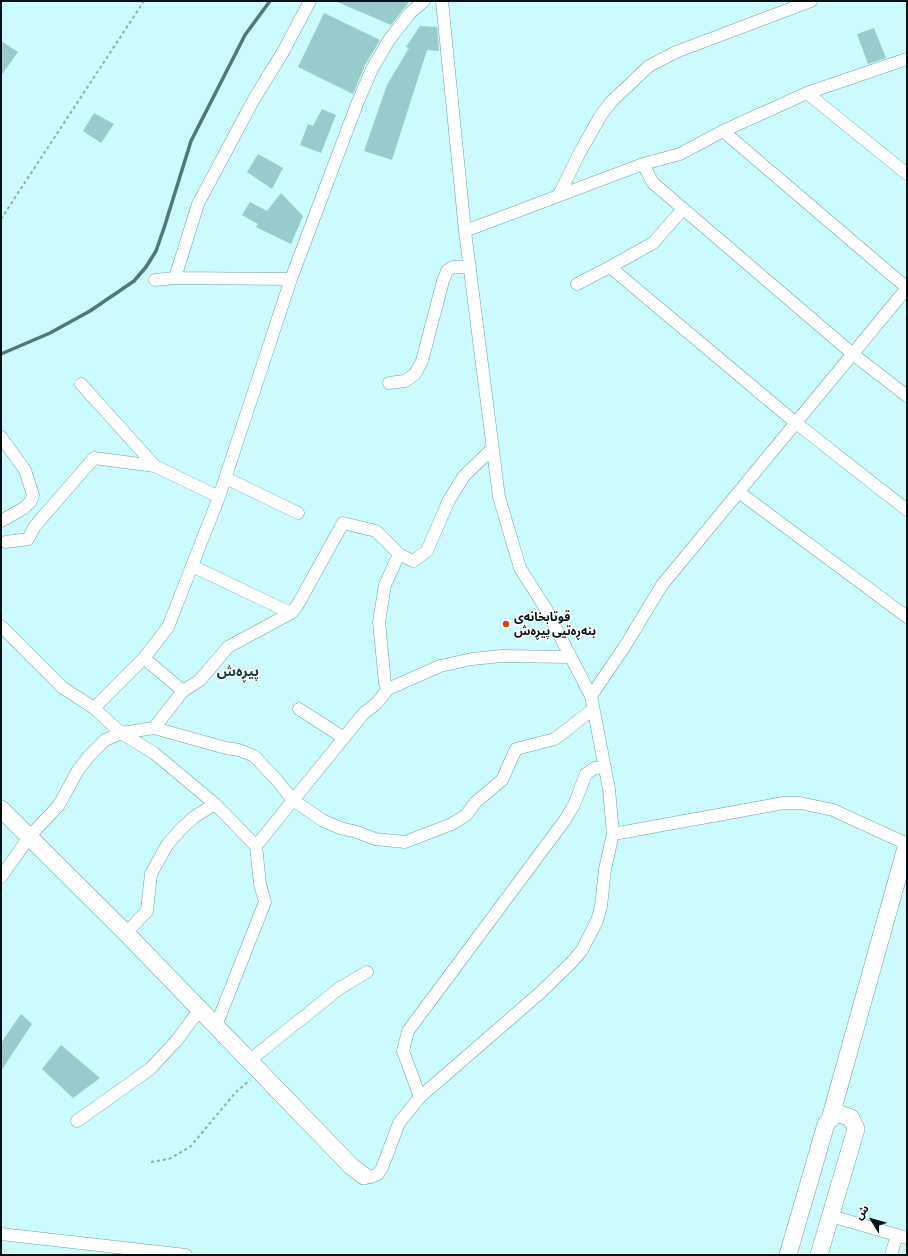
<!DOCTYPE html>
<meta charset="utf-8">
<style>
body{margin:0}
#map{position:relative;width:908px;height:1256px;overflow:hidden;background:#cbfbfc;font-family:"Alegreya Sans","Noto Sans Arabic",sans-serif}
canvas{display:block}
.frame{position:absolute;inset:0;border:2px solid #011011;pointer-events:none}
.north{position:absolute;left:852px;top:1200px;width:40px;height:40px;-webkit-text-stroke:3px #fff;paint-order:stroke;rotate:307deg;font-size:11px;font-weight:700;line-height:16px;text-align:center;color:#011011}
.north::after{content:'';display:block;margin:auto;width:14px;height:18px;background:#011011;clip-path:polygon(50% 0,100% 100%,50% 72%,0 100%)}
</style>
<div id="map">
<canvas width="908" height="1256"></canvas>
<div class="frame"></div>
<div class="north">ش</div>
</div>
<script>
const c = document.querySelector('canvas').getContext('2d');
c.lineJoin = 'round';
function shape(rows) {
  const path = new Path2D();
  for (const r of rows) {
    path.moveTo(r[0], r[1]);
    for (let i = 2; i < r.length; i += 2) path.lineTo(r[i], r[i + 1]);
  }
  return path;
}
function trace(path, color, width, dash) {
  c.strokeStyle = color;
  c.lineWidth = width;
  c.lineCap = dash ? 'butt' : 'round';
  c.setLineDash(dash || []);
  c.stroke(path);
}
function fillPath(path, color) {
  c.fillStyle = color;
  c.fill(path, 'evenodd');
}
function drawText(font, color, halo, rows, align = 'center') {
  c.font = font + ' "Alegreya Sans","Noto Sans Arabic",sans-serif';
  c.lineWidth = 3;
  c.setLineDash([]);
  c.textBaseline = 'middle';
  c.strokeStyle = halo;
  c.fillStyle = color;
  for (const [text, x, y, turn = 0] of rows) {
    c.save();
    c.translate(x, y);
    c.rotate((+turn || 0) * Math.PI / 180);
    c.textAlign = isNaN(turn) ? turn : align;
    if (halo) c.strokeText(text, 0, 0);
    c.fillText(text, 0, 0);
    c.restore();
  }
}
const stream = shape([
 [1,354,50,333,90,311,134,281,146,267,156,251,164,228,191,141,245,35,270,1]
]);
const building = shape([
 [335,1,410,1,391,25],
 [324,13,380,40,365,65,353,94,298,67],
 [420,26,437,27,439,51,427,50,392,160,364,151,387,85,409,48,406,47],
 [874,28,886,58,868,64,857,34],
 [1,41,18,52,1,76],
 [322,109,336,115,321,153,300,145,308,124,313,126],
 [94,113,114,124,101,143,83,131],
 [258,154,283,168,272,189,247,172],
 [281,193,303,216,291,244,256,227,258,224,242,215,250,202,267,211],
 [21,1014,32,1024,1,1071,1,1043],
 [61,1045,100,1078,73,1098,42,1069]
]);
const path = shape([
 [1,219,144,1],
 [151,1162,169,1159,190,1147,236,1092,250,1080]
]);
const street = shape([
 [807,93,907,174],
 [723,131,907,288],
 [643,164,653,183,854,355,907,396],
 [559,195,579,154,601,115,611,102,649,66,676,52,811,1],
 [465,231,643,164,680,154,723,131,807,93,907,59],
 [610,267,796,423,907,510],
 [175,278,198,204,254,99,283,52,310,1],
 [155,280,175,278,291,279],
 [577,284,610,267,653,243,683,209],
 [389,383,405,381,415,374,422,361,443,281,447,271,453,267,470,267],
 [81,384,155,466,219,497],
 [1,437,25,470,33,495,31,501,24,508,1,521],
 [226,478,298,513],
 [740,493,907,617],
 [6,542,28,539,35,526,94,458,155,466],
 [192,566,291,613],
 [1,626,63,688,94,708,121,733,154,753,215,804,256,846,260,884,265,902,216,1026],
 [388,689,385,683,379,622,385,585,399,554],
 [183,691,200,680,228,647,291,613,297,606,343,523,376,531,399,554,413,561,427,551,449,500,464,476,492,449],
 [591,696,625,646,662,585,907,288],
 [94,708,144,658],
 [299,709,344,738],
 [154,728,183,691,144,658,168,627,219,497,291,279,357,104,372,69,389,40,410,13,424,1],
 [613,834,784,803,800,803,833,810,907,844],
 [256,846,364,713,377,703,388,689,440,666,472,659,502,656,571,657],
 [1,877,30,836,59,805,78,770,89,756,105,740,121,733,154,728,226,748,239,750,254,756,275,778,293,800,322,820,340,828,357,832,375,839,405,842,452,824,466,815,476,802,502,780,516,749,555,739,593,709],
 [126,933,147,911,151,874,167,845,181,829,194,817,215,804],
 [250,1060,340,988,367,972],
 [420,1097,403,1051,408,1031,565,820,574,805,586,774,595,768,605,767],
 [77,1121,150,1069,177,1040,200,1009],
 [364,1176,371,1177,378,1174,382,1168,399,1123,420,1097,541,992,572,962,582,950,597,921,601,906,605,869,613,834,609,789,591,696,546,609,520,568,499,497,465,231,442,1],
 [831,1216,907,1238],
 [1,1234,186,1255],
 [891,1255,897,1235]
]);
const secondary = shape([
 [1,809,126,933,351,1166,364,1176],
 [830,1119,907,844],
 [788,1255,826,1124,834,1115,840,1114,851,1118,856,1129,819,1255]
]);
const markers = [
 [506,624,4,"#d24a1a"]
];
const poiNames = [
 ["قوتابخانەی",514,617],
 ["بنەڕەتیی پیڕەش",514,631]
];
const quarterNames = [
 ["پیڕەش",238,672]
];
trace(stream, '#507879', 3.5);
fillPath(building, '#97cbcc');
trace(street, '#73a0a1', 13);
trace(secondary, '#73a0a1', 18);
trace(path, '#89aeaf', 2, [3, 3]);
trace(street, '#fff', 12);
trace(secondary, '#fff', 17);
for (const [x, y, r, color] of markers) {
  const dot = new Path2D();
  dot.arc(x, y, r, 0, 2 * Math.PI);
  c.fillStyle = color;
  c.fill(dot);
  trace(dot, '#fff', 1.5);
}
drawText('bold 12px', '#011011', '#fff', poiNames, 'left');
drawText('bold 14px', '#124041', '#fff', quarterNames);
</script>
